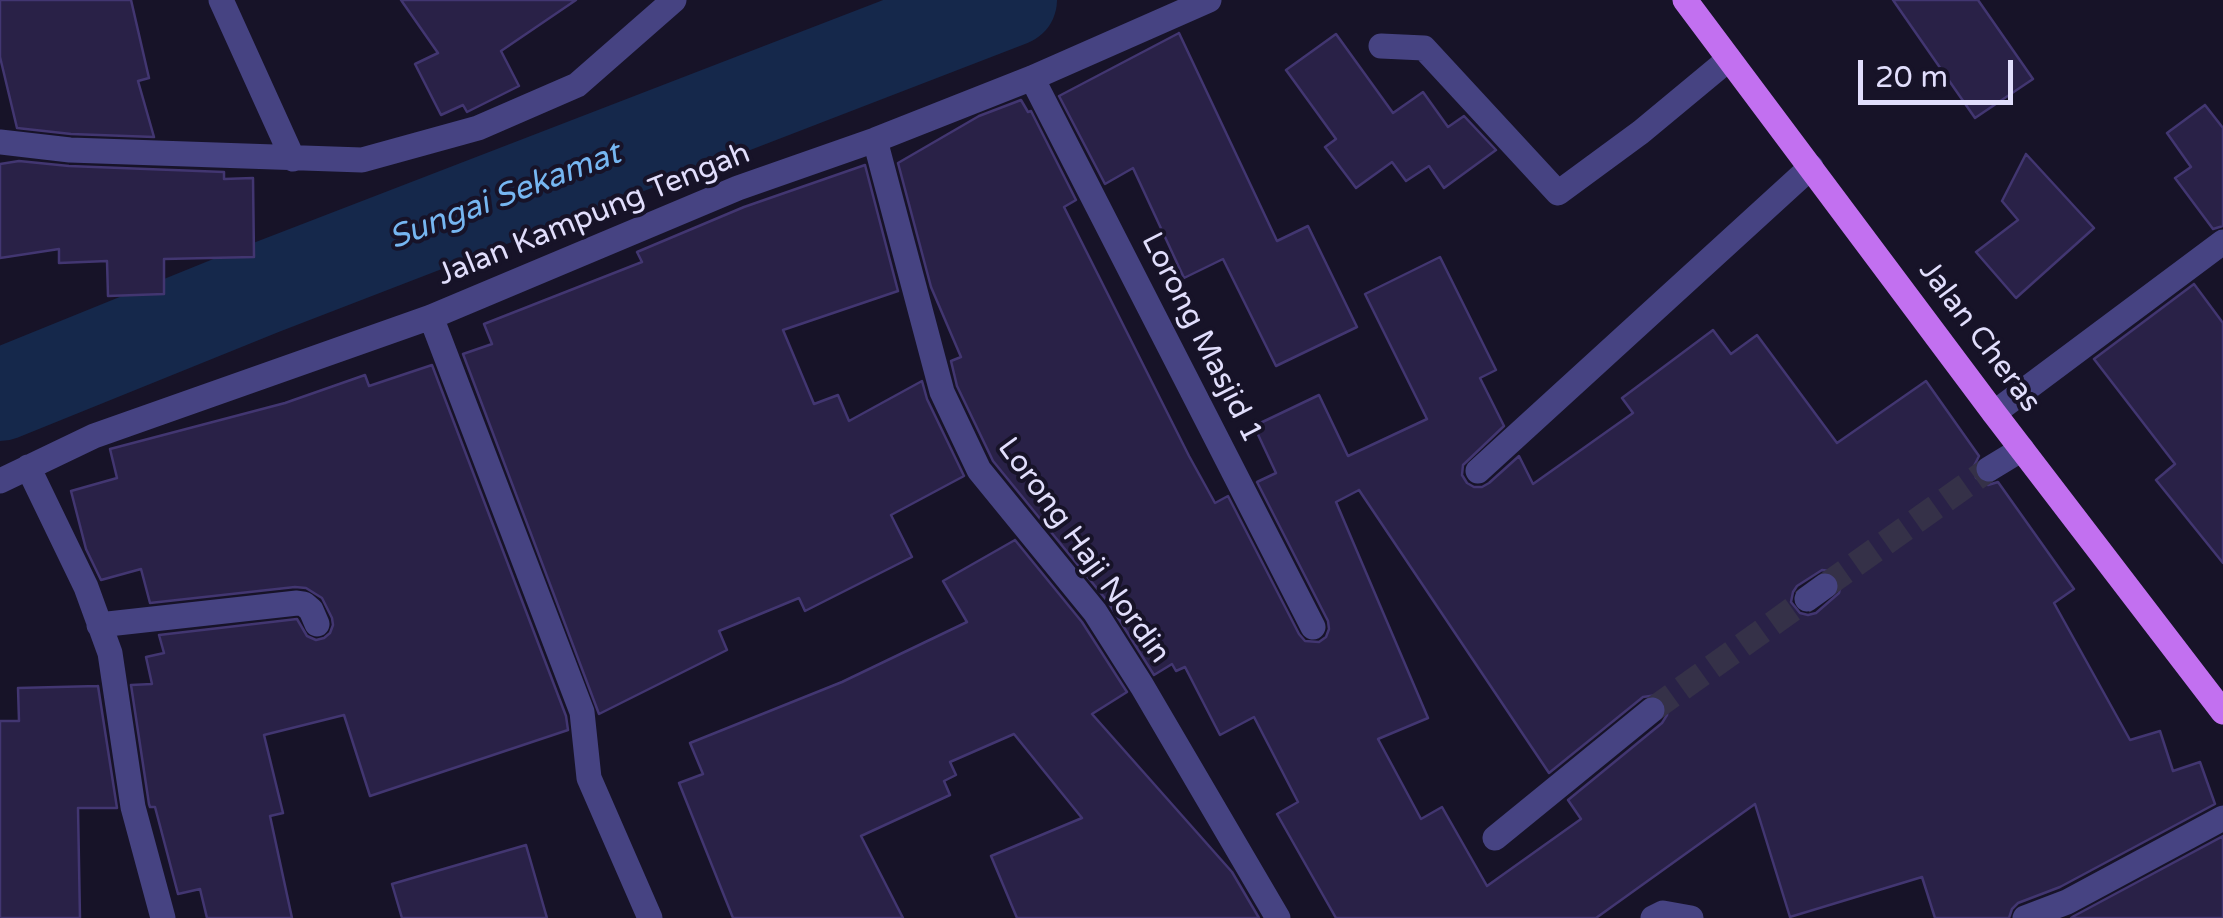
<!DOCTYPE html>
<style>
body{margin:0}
#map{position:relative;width:2223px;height:918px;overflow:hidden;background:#171328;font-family:"Varela Round",sans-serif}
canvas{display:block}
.scale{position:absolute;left:1858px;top:60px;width:155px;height:45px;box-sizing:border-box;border:5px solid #e1defc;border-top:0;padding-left:12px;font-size:30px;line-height:35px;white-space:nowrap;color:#e1defc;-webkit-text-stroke:8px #171328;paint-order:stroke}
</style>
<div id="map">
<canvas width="2223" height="918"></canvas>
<div class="scale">20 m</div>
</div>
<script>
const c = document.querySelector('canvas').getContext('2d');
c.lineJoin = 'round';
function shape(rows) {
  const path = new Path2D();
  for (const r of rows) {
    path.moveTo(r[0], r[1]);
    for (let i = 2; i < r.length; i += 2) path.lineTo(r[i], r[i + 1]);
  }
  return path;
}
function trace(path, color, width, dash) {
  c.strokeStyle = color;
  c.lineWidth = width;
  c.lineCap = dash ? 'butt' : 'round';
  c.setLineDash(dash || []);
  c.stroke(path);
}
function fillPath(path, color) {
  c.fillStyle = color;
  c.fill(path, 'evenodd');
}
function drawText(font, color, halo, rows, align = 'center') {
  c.font = font + ' "Varela Round",sans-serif';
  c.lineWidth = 8;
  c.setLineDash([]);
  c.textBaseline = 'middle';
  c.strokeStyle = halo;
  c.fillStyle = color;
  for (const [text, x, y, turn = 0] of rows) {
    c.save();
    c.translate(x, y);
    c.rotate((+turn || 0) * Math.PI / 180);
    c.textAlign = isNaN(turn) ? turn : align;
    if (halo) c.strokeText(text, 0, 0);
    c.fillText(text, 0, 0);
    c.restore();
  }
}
const river = shape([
 [0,395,262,289,1011,0]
]);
const building = shape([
 [0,0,131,0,149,78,138,81,154,137,71,134,17,128,0,57,0,0],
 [401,0,576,0,501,51,519,86,467,112,463,105,441,115,415,64,438,53,401,0],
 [1893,0,1978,0,2033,79,1975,118,1893,0],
 [1179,33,1277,241,1308,226,1357,327,1276,366,1223,259,1184,278,1133,168,1105,184,1059,96,1179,33],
 [1336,34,1393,113,1423,92,1448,127,1464,116,1496,150,1444,188,1429,166,1406,181,1392,162,1356,188,1325,147,1336,139,1286,70,1336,34],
 [1021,100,1028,112,1031,111,1076,200,1064,207,1189,456,1215,503,1228,496,1299,634,1305,641,1319,642,1326,637,1329,629,1328,621,1257,482,1276,473,1254,426,1319,395,1348,456,1427,419,1365,294,1440,257,1496,370,1480,378,1504,426,1463,465,1462,475,1467,483,1474,487,1482,487,1489,483,1519,456,1533,484,1633,413,1622,398,1713,330,1731,354,1757,335,1837,443,1926,381,1979,456,1973,468,1976,478,1988,485,1998,482,2074,589,2054,603,2130,740,2160,731,2173,771,2200,762,2215,804,2060,887,2018,903,2012,909,2009,918,1935,918,1922,877,1790,917,1755,804,1596,918,1336,918,1277,814,1298,802,1254,717,1220,735,1185,667,1176,671,1172,664,1154,675,1108,602,993,461,957,386,951,361,961,357,931,287,898,163,979,116,1021,100],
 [1359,490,1549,773,1643,697,1657,695,1664,699,1668,706,1667,715,1662,723,1568,800,1581,819,1487,886,1442,807,1421,819,1378,739,1428,718,1336,502,1359,490],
 [1822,570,1831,571,1839,577,1841,585,1839,593,1816,613,1808,615,1800,613,1791,602,1793,592,1797,586,1822,570],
 [2205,105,2223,128,2223,226,2213,229,2175,178,2191,167,2167,133,2205,105],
 [2026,154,2094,228,2016,298,1976,252,2018,220,2002,201,2026,154],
 [19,161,69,166,224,172,224,179,253,178,254,257,164,259,164,294,108,296,107,261,59,263,59,249,0,258,0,164,19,161],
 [865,165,898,291,783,330,814,404,838,395,849,421,922,381,927,399,964,476,891,515,912,557,805,611,799,598,719,631,727,650,599,714,463,354,492,344,484,324,642,262,637,252,744,207,865,165],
 [2194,284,2223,323,2223,563,2156,480,2175,464,2094,359,2194,284],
 [432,365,566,716,568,730,370,796,344,715,264,735,283,813,270,816,292,918,207,918,200,889,178,894,155,807,150,807,149,804,131,685,152,684,146,657,164,653,159,635,297,619,307,636,316,640,324,638,330,633,333,625,332,618,322,598,306,588,295,587,150,603,141,569,101,580,86,549,71,491,117,478,110,449,285,403,365,375,369,386,432,365],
 [1015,540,1082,622,1127,692,1092,714,1232,872,1259,918,1017,918,991,856,1082,818,1014,734,950,762,956,775,944,781,950,795,861,836,903,918,733,918,679,783,703,774,690,743,842,682,967,622,943,581,1015,540],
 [98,686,117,808,78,808,80,918,0,918,0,721,19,721,18,688,98,686],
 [2223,836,2223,918,2071,918,2074,916,2223,836],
 [526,845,547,918,402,918,392,884,526,845]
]);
const minorTunnel = shape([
 [1825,586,1989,469],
 [1652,710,1807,599]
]);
const minor = shape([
 [221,0,293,159],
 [1381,46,1424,48,1558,193,1641,132,1729,59],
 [1032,78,1313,627],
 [875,140,942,392,979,470,1095,612,1142,686,1278,918],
 [0,142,70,150,362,160,478,128,577,85,674,0],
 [431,317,582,712,589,778,650,918],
 [1994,413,2223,242],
 [28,467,86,587,110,653,133,807,163,918],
 [1989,469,2022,449],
 [1478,471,1811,167],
 [0,481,94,436,431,317,738,188,875,140,1032,78,1209,0],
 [1807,599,1825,586],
 [99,625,297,603,304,604,311,610,317,624],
 [1495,838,1652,710],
 [1653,918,1663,913,1691,918],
 [2025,918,2067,902,2223,818]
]);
const major = shape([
 [1685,0,1994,413,2223,712]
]);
const streetNames = [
 ["Jalan Kampung Tengah",594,215,-22],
 ["Jalan Cheras",1979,337,53],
 ["Lorong Masjid 1",1201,338,63],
 ["Lorong Haji Nordin",1083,551,54]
];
const waterNames = [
 ["Sungai Sekamat",505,197,-21]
];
trace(river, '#15284b', 92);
fillPath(building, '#292147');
trace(building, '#423671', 2.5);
trace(minorTunnel, '#353148', 25, [25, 12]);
trace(minor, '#464382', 25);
trace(major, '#c270f0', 25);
drawText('30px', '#e1defc', '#171328', streetNames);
drawText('italic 32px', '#76b6f1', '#171328', waterNames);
</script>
